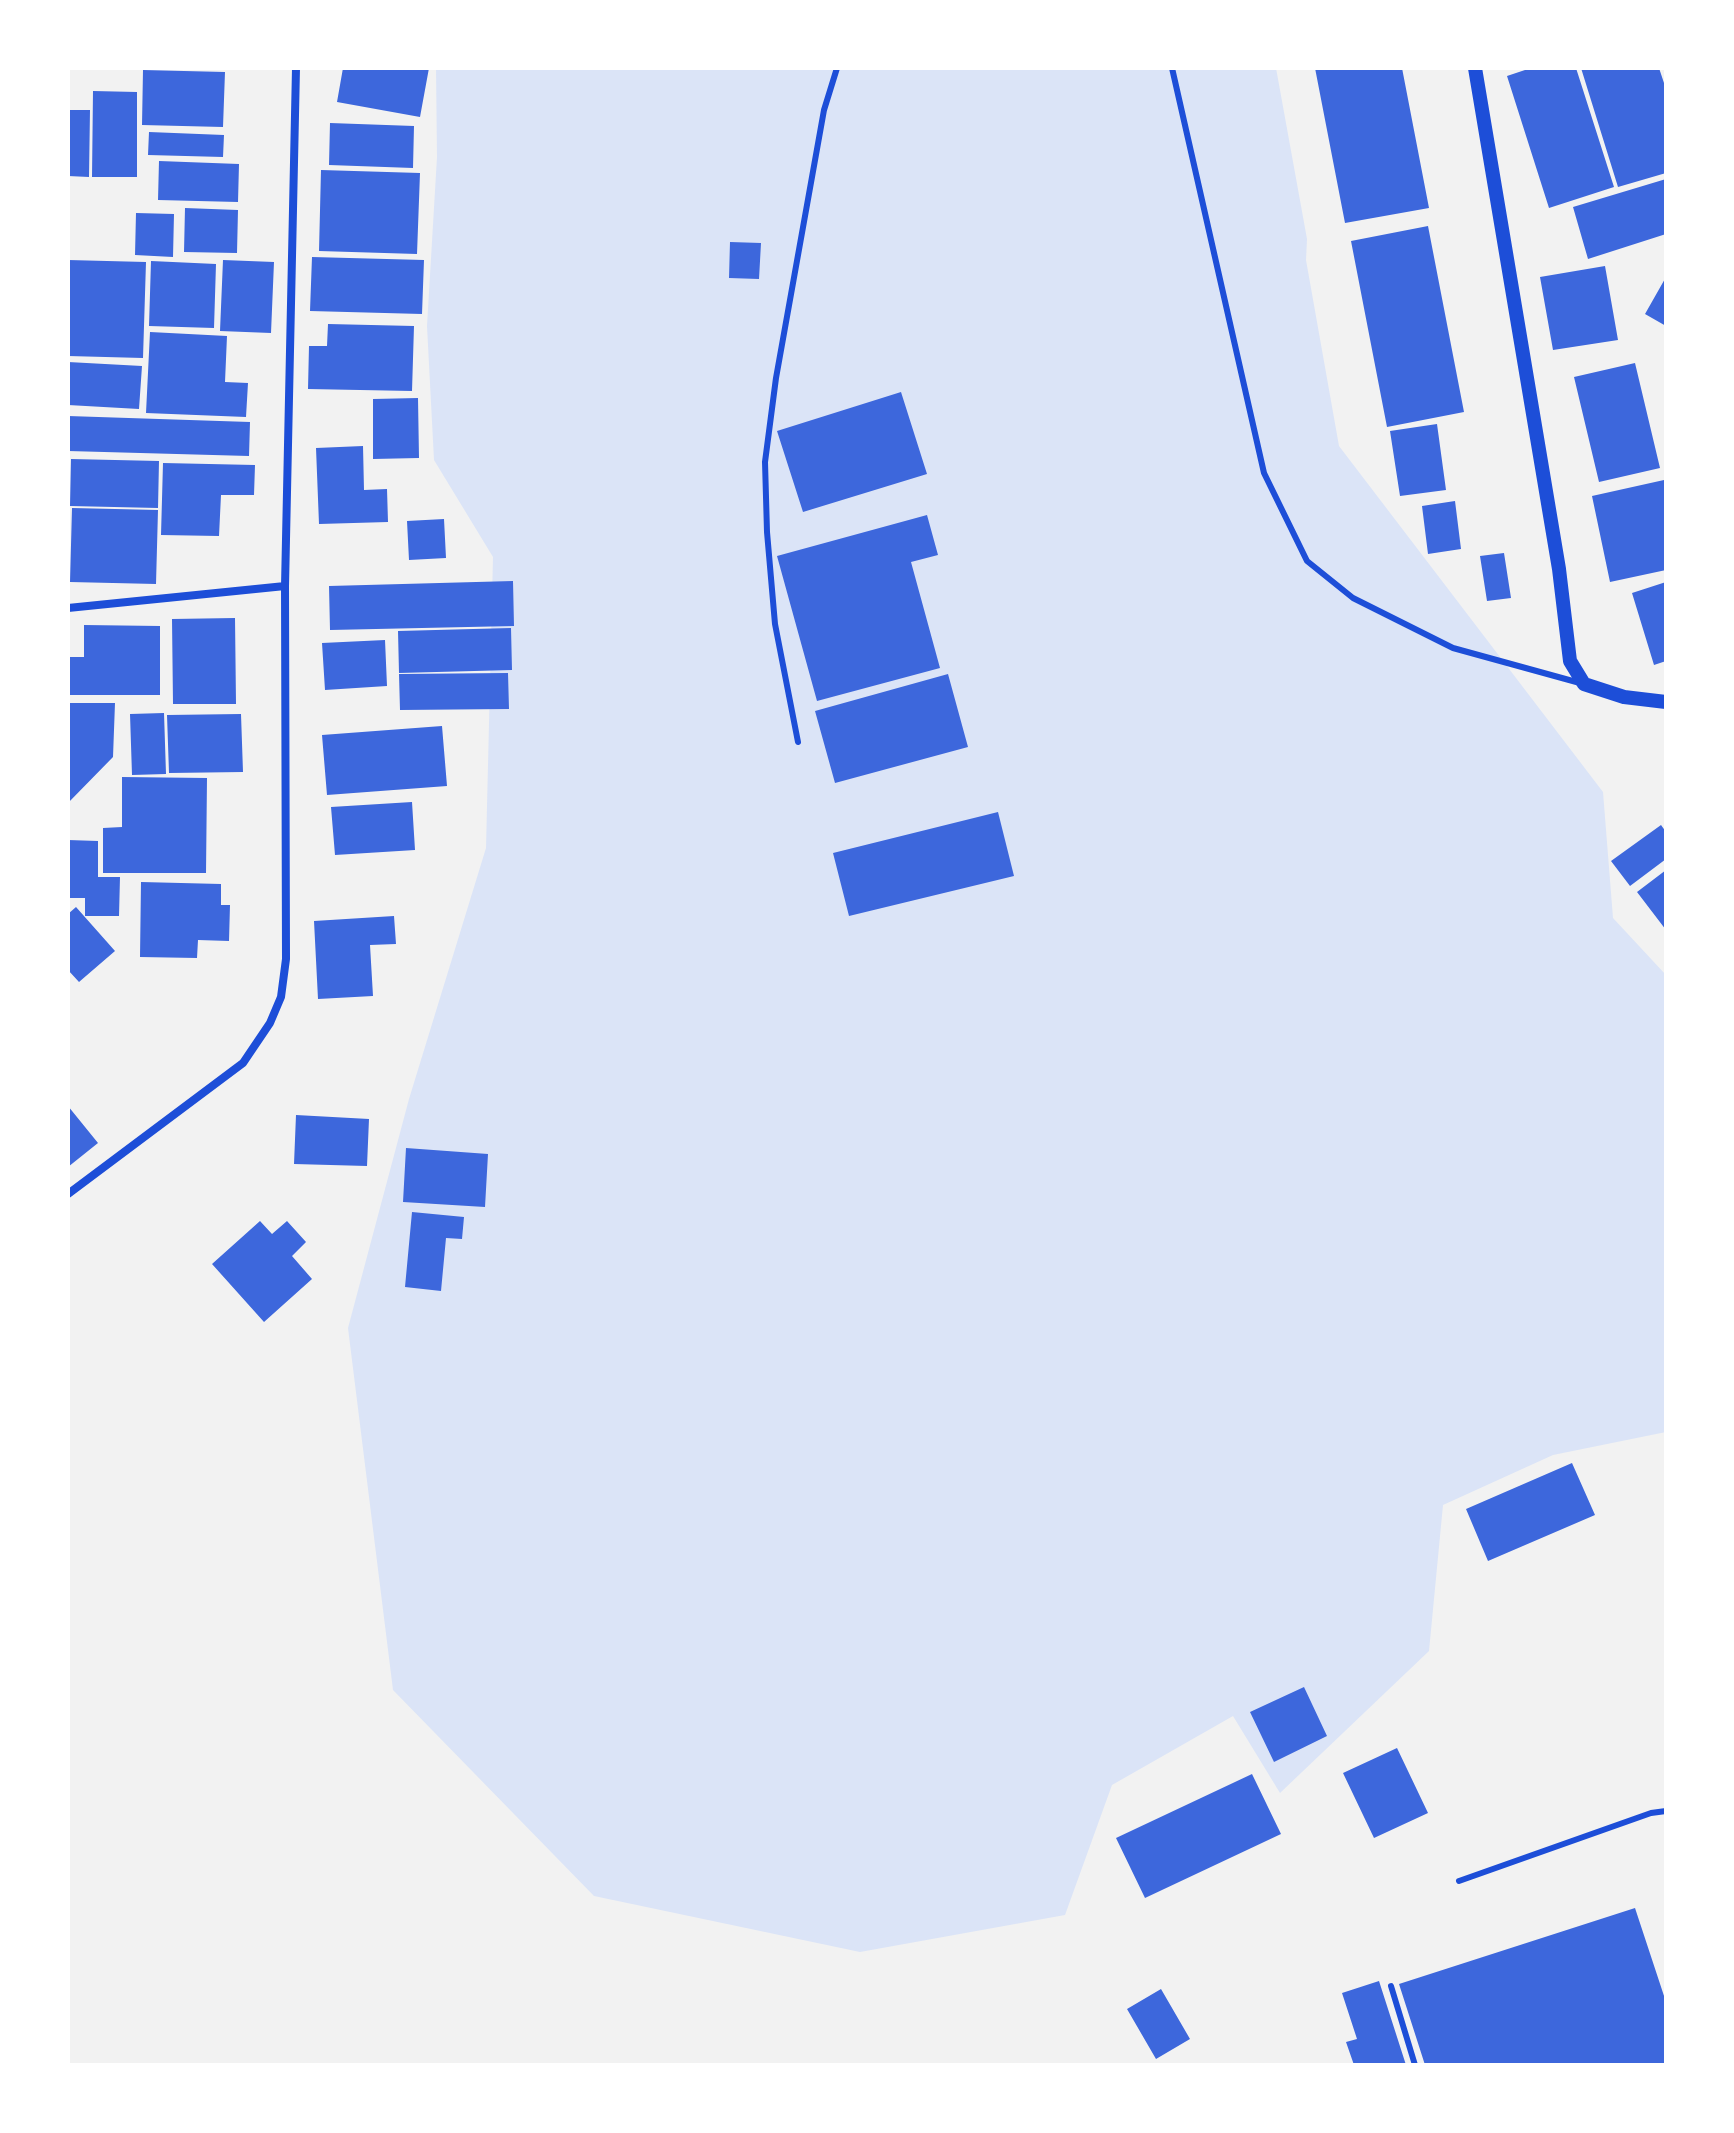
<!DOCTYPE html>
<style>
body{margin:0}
#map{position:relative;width:1734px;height:2133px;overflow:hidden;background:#f2f2f2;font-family:Figtree,sans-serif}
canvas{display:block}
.frame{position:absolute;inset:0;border:70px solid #fff;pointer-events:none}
</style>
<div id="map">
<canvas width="1734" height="2133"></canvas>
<div class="frame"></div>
</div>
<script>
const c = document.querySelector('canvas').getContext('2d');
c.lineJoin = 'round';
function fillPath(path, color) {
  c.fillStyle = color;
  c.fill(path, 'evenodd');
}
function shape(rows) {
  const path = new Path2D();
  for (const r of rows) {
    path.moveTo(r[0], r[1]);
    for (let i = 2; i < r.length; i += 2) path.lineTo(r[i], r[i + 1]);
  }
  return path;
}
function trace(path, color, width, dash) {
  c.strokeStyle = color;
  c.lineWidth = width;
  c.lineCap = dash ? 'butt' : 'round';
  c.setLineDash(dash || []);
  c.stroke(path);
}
const green = shape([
 [436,68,1276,68,1307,239,1306,260,1339,446,1603,792,1613,918,1666,975,1666,1432,1553,1455,1443,1505,1429,1651,1280,1793,1233,1716,1112,1785,1065,1915,860,1952,594,1896,393,1690,348,1328,409,1099,486,848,493,557,434,460,427,326,437,157]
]);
const building = shape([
 [343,68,429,68,420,117,337,102],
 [1315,68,1402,68,1429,208,1345,223],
 [1531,68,1576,68,1614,187,1549,208,1507,76],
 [1581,68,1659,68,1666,89,1666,173,1618,187],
 [143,70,225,72,223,127,142,125],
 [93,91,137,92,137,177,92,177],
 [68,110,90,110,89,177,68,176],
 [330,123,414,126,413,168,329,165],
 [149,132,224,135,223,157,148,155],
 [159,161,239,164,238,202,158,200],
 [321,170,420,173,417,254,319,251],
 [1666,179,1666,234,1588,259,1573,207],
 [185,208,238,210,237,253,184,252],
 [136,213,174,214,173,257,135,255],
 [1428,226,1464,412,1387,427,1351,241],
 [730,242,761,243,759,279,729,278],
 [312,257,424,260,422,314,310,311],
 [68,260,146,262,143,358,68,356],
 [223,260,274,262,271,333,220,331],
 [151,261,216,264,214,328,149,326],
 [1605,266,1618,340,1553,350,1540,277],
 [1666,277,1666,326,1645,314],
 [328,324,414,326,412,391,308,389,309,346,327,346],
 [150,332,227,336,225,382,248,383,246,417,146,413],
 [68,362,142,366,139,409,68,405],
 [1635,363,1660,468,1599,482,1574,377],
 [901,392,927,474,803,512,777,431],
 [418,398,419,458,373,459,373,399],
 [68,416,250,422,249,456,68,451],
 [1437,424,1446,490,1400,496,1390,431],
 [363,446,364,490,387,489,388,522,319,524,316,448],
 [71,459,159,461,158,508,70,506],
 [163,463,255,465,254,495,221,495,219,536,161,535],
 [1664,480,1666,570,1610,582,1592,496],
 [1455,501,1461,549,1428,554,1422,506],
 [72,508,158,510,156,584,70,582],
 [927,515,938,555,911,562,940,668,817,701,777,556],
 [444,519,446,558,409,560,407,521],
 [1504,553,1511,598,1487,601,1480,556],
 [513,581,514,626,330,630,329,586],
 [1666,582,1666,661,1654,665,1632,593],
 [235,618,236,704,173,704,172,619],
 [84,625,160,626,160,695,68,695,68,657,84,657],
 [511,628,512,670,399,673,398,631],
 [385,640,387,686,325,690,322,643],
 [508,673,509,709,400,710,399,674],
 [948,674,968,747,835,783,815,711],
 [68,703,115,703,113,757,68,803],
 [164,713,166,774,132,775,130,714],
 [241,714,243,772,169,773,167,715],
 [442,726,447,786,327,795,322,735],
 [122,777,207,778,206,873,103,873,103,828,122,827],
 [412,802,415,850,335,855,331,807],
 [998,812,1014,876,849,916,833,853],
 [1661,825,1666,832,1666,859,1630,886,1611,861],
 [68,840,98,841,98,877,120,877,119,916,85,916,85,898,68,898],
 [1666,870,1666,930,1637,892],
 [141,882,221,884,221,905,230,905,229,941,198,940,197,958,140,957],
 [76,907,115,951,79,982,68,970,68,914],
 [394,916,396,944,370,945,373,996,318,999,314,921],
 [68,1106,98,1143,68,1167],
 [296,1115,369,1119,367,1166,294,1164],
 [406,1148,488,1154,485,1207,403,1202],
 [412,1212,464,1217,462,1239,446,1238,441,1291,405,1287],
 [260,1221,272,1234,287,1221,306,1242,292,1256,312,1279,264,1322,212,1264],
 [1572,1463,1595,1515,1488,1561,1466,1509],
 [1304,1687,1327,1736,1274,1762,1250,1712],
 [1397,1748,1428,1813,1374,1838,1343,1773],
 [1252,1774,1281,1834,1145,1898,1116,1838],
 [1635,1908,1666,2002,1666,2065,1425,2065,1399,1984],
 [1379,1981,1406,2065,1354,2065,1346,2042,1357,2039,1342,1993],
 [1161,1989,1190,2039,1156,2059,1127,2009]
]);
const service = shape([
 [1172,68,1264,473,1307,561,1353,598,1453,648,1580,683],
 [798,742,775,624,767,532,765,462,776,378,824,110,837,68],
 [1459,1881,1651,1813,1666,1811],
 [1391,1986,1415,2065]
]);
const minor = shape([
 [68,608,285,586],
 [68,1194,243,1063,270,1023,281,997,286,959,285,586,296,68]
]);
const tertiary = shape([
 [1475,68,1559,569,1570,661,1584,684,1624,697,1666,702]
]);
fillPath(green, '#dbe4f7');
fillPath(building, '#3d67dc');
trace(service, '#1d4ed8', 6);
trace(minor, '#1d4ed8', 8);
trace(tertiary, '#1d4ed8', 14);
</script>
